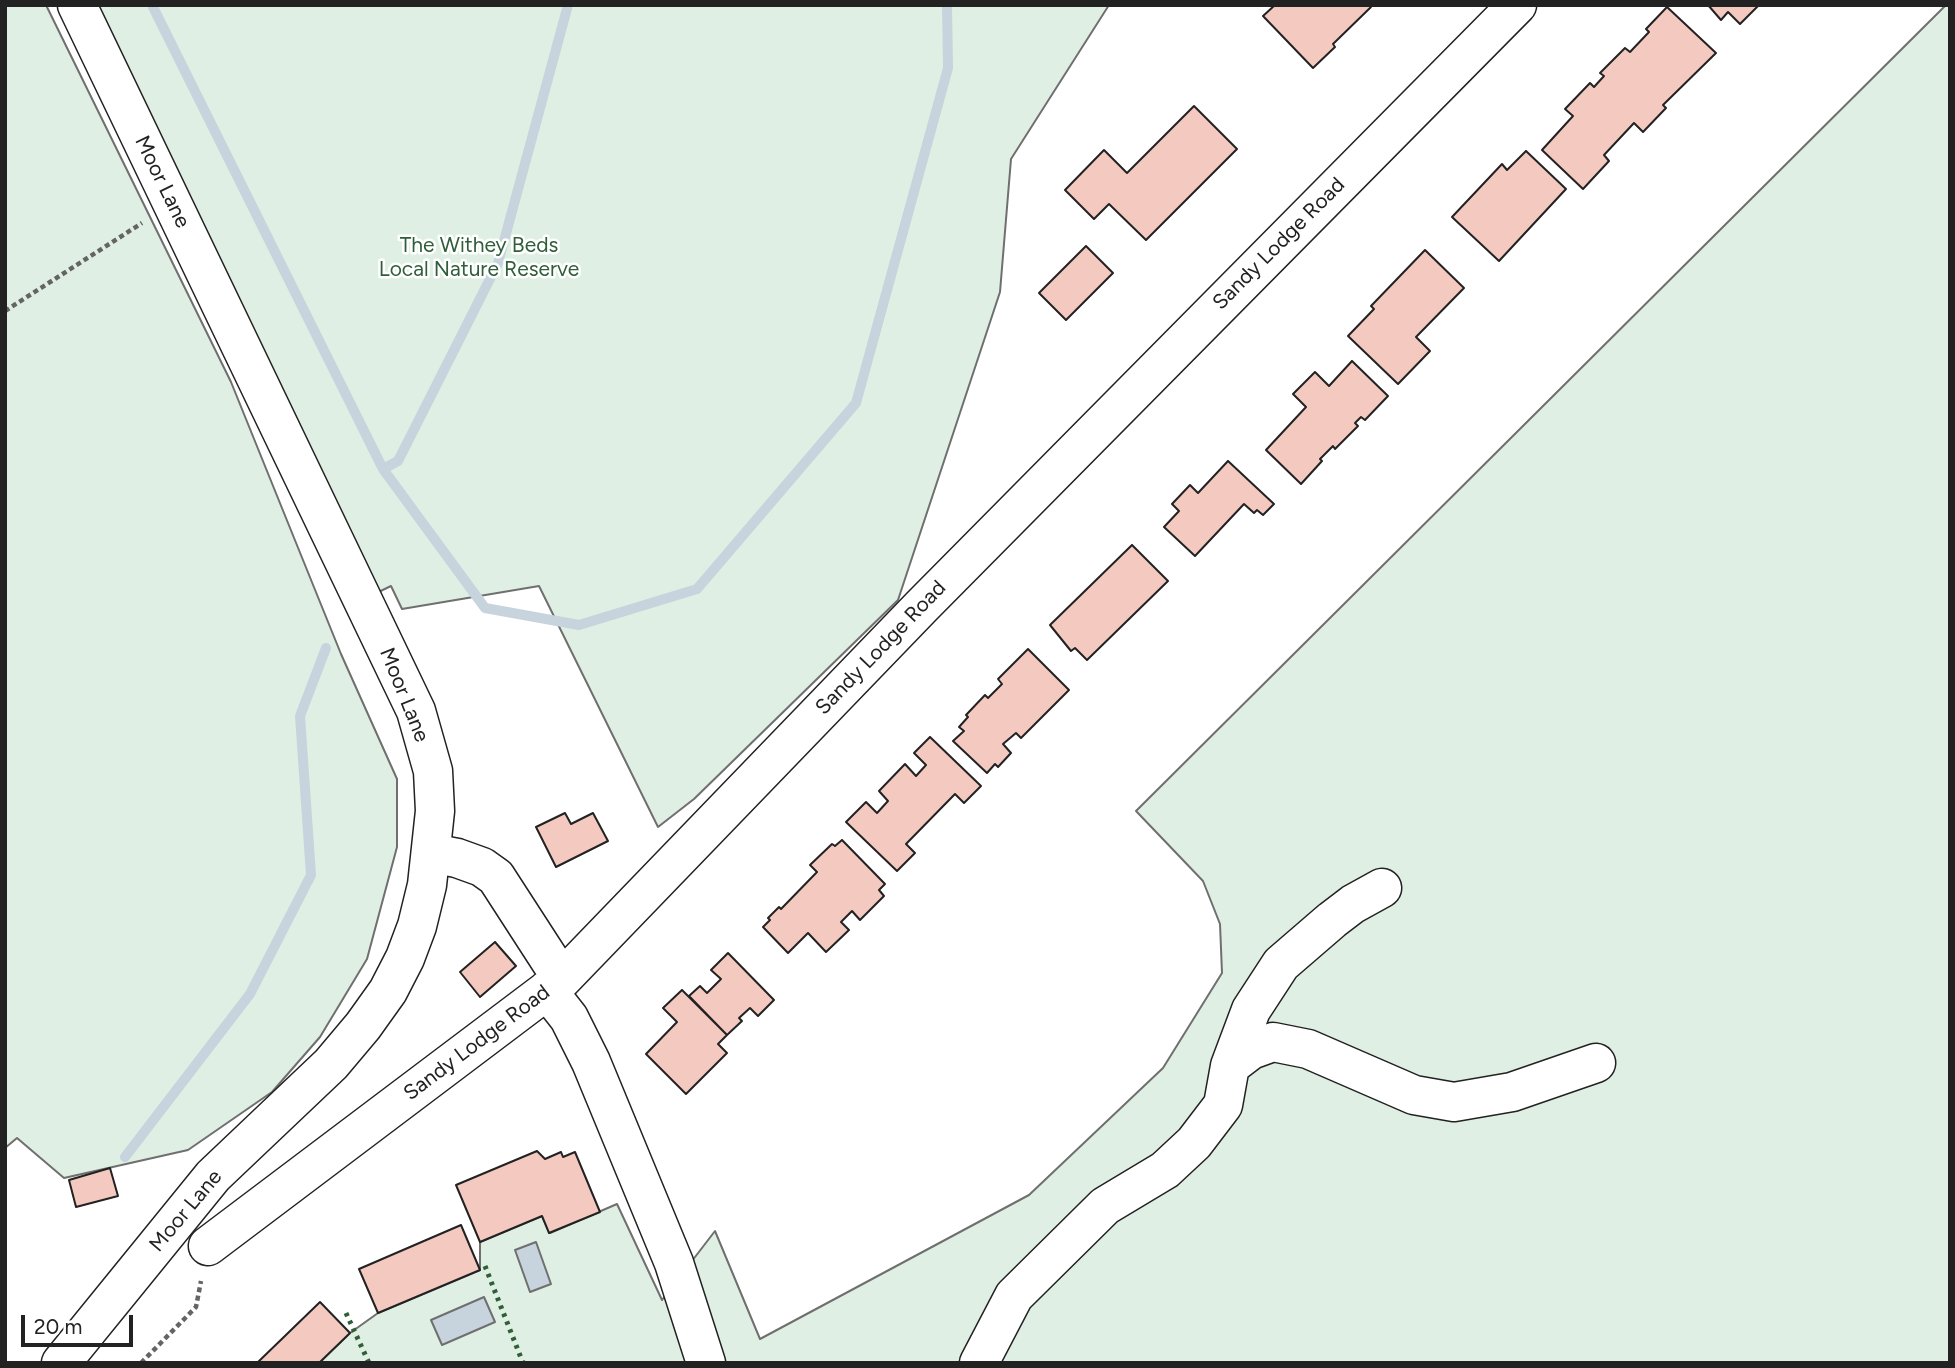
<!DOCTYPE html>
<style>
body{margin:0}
#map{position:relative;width:1955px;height:1368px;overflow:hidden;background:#fff;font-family:Figtree,sans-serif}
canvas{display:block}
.frame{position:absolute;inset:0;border:7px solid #222;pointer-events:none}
.scale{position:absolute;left:21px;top:1315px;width:112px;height:32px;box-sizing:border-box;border:4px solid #222;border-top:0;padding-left:9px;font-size:21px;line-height:24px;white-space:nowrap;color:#222;-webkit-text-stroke:5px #fff;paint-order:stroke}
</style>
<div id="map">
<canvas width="1955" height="1368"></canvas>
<div class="frame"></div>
<div class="scale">20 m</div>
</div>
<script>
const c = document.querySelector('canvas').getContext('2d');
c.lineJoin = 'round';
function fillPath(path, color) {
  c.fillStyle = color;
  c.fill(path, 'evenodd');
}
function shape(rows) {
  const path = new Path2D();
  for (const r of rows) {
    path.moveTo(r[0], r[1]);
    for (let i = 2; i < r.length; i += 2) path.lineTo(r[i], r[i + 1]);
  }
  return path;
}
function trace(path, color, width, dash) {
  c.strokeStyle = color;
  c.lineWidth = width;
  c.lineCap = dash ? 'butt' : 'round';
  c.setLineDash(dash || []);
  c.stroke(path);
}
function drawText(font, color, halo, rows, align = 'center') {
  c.font = font + ' Figtree,sans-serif';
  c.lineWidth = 5;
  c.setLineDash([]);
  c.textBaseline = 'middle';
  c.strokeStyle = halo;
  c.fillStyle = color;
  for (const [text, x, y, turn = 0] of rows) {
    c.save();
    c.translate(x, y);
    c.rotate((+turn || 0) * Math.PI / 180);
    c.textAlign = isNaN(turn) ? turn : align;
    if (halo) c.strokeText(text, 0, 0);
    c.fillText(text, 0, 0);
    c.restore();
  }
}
const green = shape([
 [5,5,46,5,231,382,341,654,397,779,397,847,367,959,320,1037,272,1092,188,1150,64,1178,17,1138,5,1148,5,5],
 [77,5,1109,5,1011,159,1000,292,898,600,694,799,658,827,539,586,402,609,391,586,362,600,77,5],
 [1946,5,1950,5,1950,1363,319,1363,350,1333,378,1313,480,1270,480,1242,542,1216,550,1233,617,1204,662,1300,715,1231,760,1339,1029,1195,1163,1068,1222,973,1220,924,1203,881,1136,811,1946,5]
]);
const water = shape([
 [536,1242,551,1284,530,1292,515,1250,536,1242],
 [484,1297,495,1322,442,1345,431,1320,484,1297]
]);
const stream = shape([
 [152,5,383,469,398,461,498,263,568,5],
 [383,469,485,608,579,625,697,589,856,403,948,68,947,5],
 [125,1157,250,994,311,875,300,716,326,648]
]);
const building = shape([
 [1275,5,1370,5,1371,7,1333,44,1335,47,1313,68,1263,16,1275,5],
 [1708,5,1759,5,1740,24,1728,12,1721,20,1708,5],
 [1667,7,1716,53,1663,105,1666,108,1643,132,1634,123,1604,155,1609,161,1583,189,1542,150,1573,116,1565,109,1590,83,1594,87,1604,76,1600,73,1625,48,1630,52,1649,32,1646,29,1667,7],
 [1194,106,1237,149,1146,240,1109,204,1094,219,1065,190,1104,150,1127,173,1194,106],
 [1526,151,1566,189,1499,261,1452,217,1502,164,1507,170,1526,151],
 [1086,246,1113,273,1066,320,1039,293,1086,246],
 [1425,250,1464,288,1416,337,1430,351,1398,384,1348,336,1374,309,1371,306,1425,250],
 [1352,361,1388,396,1365,420,1361,417,1355,423,1358,426,1335,449,1333,446,1320,459,1322,461,1301,484,1266,450,1306,407,1293,394,1315,372,1329,386,1352,361],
 [1228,461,1274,504,1263,515,1257,510,1254,513,1244,504,1195,556,1164,527,1179,511,1172,504,1190,485,1198,493,1228,461],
 [1132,545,1168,581,1087,660,1075,648,1071,651,1050,625,1132,545],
 [1028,649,1069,690,1021,738,1016,733,1003,744,1011,753,998,767,995,764,987,773,953,741,964,731,959,727,968,717,966,715,985,695,988,698,1002,684,998,679,1028,649],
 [930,737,981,786,964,803,955,794,906,844,915,853,897,871,846,822,866,802,877,813,888,801,879,791,905,764,916,776,926,765,914,753,930,737],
 [565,813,571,824,593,813,608,841,556,867,536,827,565,813],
 [842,840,885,884,879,890,884,896,860,920,852,911,841,922,849,930,826,952,808,933,788,953,763,927,770,920,768,918,779,907,781,909,817,872,810,865,832,844,835,846,842,840],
 [495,942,516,966,480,997,460,972,495,942],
 [728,953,774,1000,758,1016,750,1008,739,1018,742,1021,727,1035,689,996,700,986,707,993,721,979,711,970,728,953],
 [682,990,727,1035,718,1044,727,1053,686,1094,646,1054,677,1022,663,1008,682,990],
 [537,1151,545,1159,561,1152,563,1157,575,1152,600,1212,549,1233,542,1216,480,1242,456,1185,537,1151],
 [110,1168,118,1196,76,1207,69,1180,110,1168],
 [461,1225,480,1270,378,1313,359,1269,461,1225],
 [320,1302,350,1333,319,1363,257,1363,320,1302]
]);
const path = shape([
 [5,311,142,223],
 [141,1363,196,1307,201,1281]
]);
const minor = shape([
 [431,853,457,858,482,867,496,877,562,979],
 [547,990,569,1018,591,1062,674,1263,706,1363],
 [1230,1066,1251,1010,1281,964,1332,920,1353,904,1382,888],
 [208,1246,562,979,921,607,1517,5],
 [979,1363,1014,1296,1105,1206,1165,1170,1194,1143,1223,1105,1230,1066,1251,1050,1273,1042,1308,1049,1414,1095,1454,1102,1512,1092,1596,1063]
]);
const major = shape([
 [61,1363,213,1176,331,1064,363,1026,388,991,405,958,417,926,427,885,435,811,433,771,416,711,77,5]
]);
const hedge = shape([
 [485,1266,523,1363],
 [346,1313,369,1363]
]);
const streetNames = [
 ["Moor Lane",162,182,64],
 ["Sandy Lodge Road",1279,244,-45],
 ["Sandy Lodge Road",881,648,-46],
 ["Moor Lane",404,695,68],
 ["Sandy Lodge Road",477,1043,-37],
 ["Moor Lane",186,1211,-50]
];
const parkNames = [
 ["The Withey Beds",479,246],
 ["Local Nature Reserve",479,270]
];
fillPath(green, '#e0efe3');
trace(green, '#6f6f6f', 2);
fillPath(water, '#c7d3dd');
trace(water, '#6f6f6f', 2);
trace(stream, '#c7d3dd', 10);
fillPath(building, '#f3c9c0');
trace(building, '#222', 2);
trace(minor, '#222', 41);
trace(major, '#222', 41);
trace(path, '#646464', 4.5, [5, 3.5]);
trace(minor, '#fff', 38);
trace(major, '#fff', 38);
trace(hedge, '#2f5e38', 5, [3.5, 5]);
drawText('21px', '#222', '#fff', streetNames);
drawText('21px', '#2f5e38', '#fff', parkNames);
</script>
